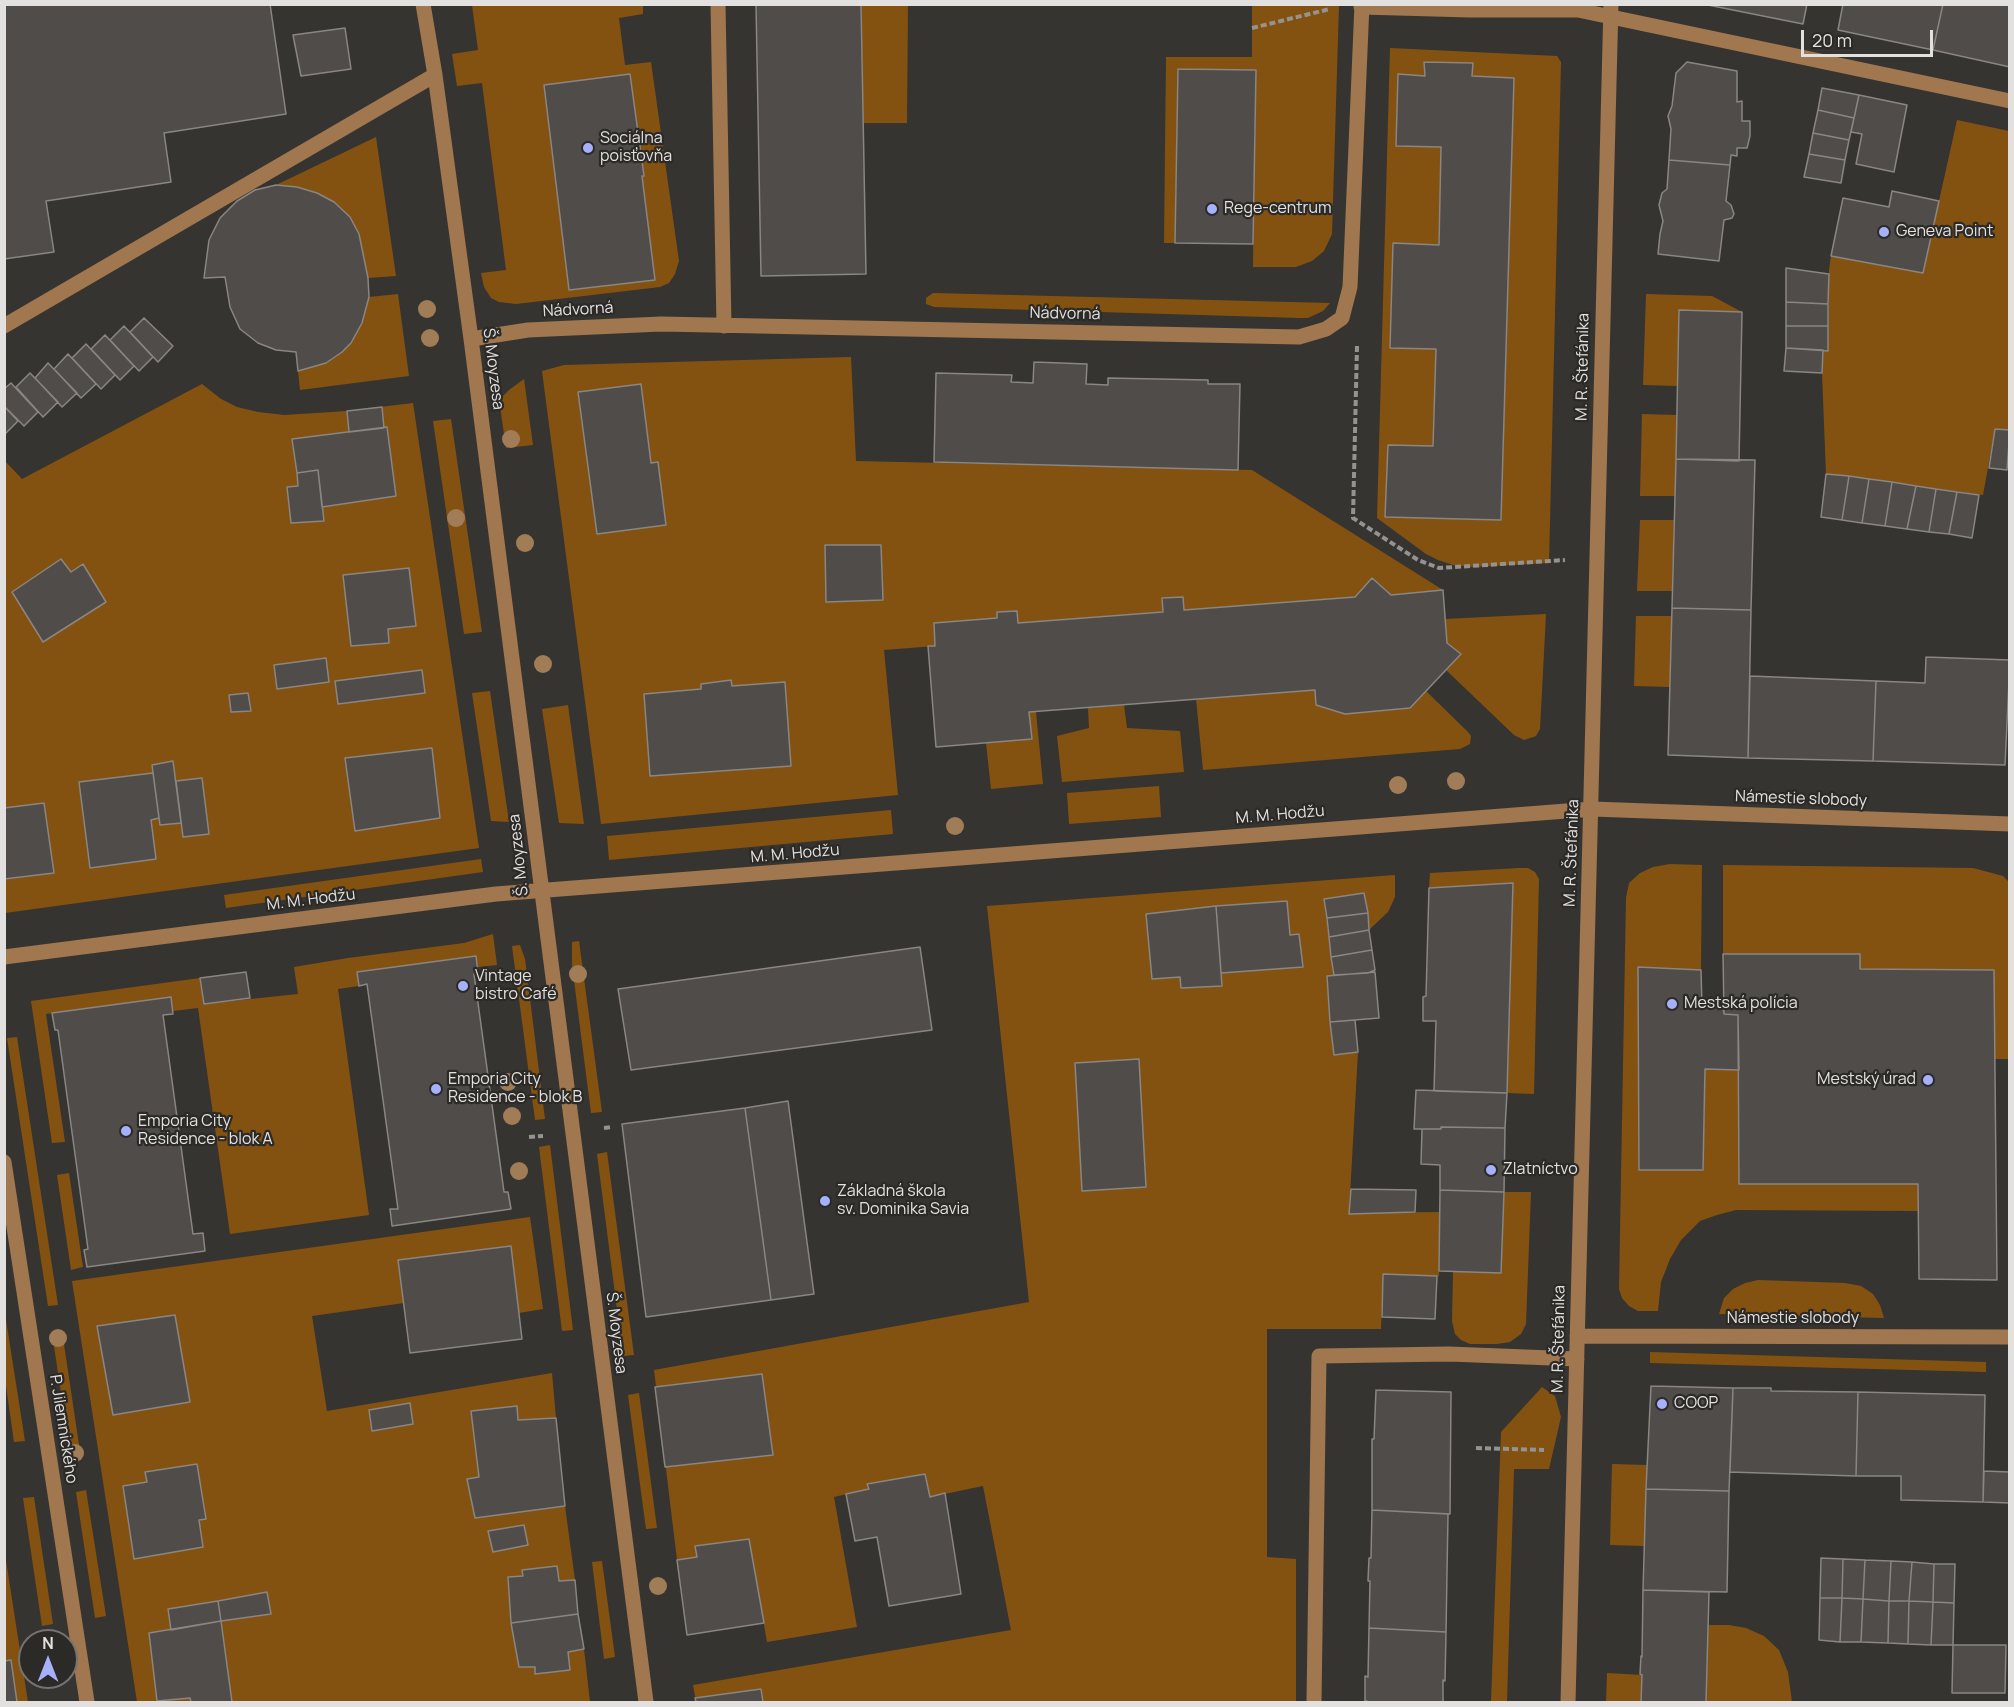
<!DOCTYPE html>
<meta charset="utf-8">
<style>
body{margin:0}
#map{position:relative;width:2014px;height:1707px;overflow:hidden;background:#363431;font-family:Manrope,sans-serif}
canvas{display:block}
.frame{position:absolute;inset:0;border:6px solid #e3e1e0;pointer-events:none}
.north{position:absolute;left:18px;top:1629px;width:60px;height:60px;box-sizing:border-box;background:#2c2a27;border:2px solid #757371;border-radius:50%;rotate:0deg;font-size:16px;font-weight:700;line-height:24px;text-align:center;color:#e3e1e0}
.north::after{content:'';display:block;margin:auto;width:21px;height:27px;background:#a5b1fc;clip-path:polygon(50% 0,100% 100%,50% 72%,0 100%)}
.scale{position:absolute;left:1801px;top:30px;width:132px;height:27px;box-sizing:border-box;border:3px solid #e3e1e0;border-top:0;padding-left:8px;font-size:18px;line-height:21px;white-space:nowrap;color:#e3e1e0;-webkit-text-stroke:4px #2c2a27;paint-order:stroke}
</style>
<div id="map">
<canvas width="2014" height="1707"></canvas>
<div class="frame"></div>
<div class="north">N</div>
<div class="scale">20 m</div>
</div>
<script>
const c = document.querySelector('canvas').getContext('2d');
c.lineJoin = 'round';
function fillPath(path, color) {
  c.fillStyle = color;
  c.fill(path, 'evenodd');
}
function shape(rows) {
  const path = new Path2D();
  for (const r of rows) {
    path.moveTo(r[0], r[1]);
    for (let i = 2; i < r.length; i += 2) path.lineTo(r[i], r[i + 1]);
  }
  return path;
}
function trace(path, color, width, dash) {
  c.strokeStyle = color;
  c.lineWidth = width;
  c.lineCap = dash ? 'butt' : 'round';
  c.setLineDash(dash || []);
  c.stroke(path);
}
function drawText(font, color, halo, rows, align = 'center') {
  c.font = font + ' Manrope,sans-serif';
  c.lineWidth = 4.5;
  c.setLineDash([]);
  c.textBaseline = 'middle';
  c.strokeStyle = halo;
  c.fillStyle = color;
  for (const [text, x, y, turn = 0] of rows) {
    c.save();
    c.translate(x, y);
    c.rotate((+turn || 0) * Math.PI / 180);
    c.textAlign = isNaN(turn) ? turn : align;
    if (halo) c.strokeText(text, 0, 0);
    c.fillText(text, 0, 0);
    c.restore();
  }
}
const green = shape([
 [472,5,643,5,643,14,619,18,625,65,651,62,679,261,675,274,669,283,660,287,516,304,499,302,491,298,484,287,481,273,506,270,482,83,457,86,452,54,478,50],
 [861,5,908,5,907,123,863,123],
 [1252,5,1339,5,1332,234,1324,251,1312,261,1296,267,1253,267,1255,70,1178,69,1175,243,1164,243,1166,57,1252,57],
 [1390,48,1557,56,1561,62,1549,563,1472,567,1453,565,1438,560,1426,554,1377,518],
 [1425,62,1472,63,1472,76,1514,78,1501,520,1385,516,1388,446,1433,446,1436,349,1390,348,1393,243,1439,245,1441,147,1396,145,1398,75,1425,76],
 [1957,120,2009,131,2009,430,1995,429,1983,495,1826,474,1822,373,1823,350,1828,350,1829,270,1831,256,1923,273],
 [376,137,396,276,368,278,359,234,334,202,317,193,297,187,276,185],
 [933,293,1330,303,1323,311,1308,318,1300,318,934,307,926,304,926,298],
 [398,294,409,376,300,390,298,371,326,363,342,352,351,343,362,323,369,297],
 [1646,294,1712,296,1742,312,1679,310,1677,386,1643,385],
 [851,357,856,461,1252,470,1443,590,1391,595,1372,578,1355,597,1184,610,1183,597,1163,598,1163,612,1018,623,1017,611,997,612,997,618,934,623,935,646,884,650,898,795,601,824,542,371,564,365],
 [881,545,883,600,826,602,825,546],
 [524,379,533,445,506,448,500,406,502,397,509,390],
 [202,384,221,399,237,407,258,412,284,415,347,411,413,403,479,848,5,913,4,460,22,479],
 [1642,414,1677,415,1675,496,1640,496],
 [451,419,482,632,464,634,433,421],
 [1640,520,1674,520,1672,591,1637,591],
 [1546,614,1540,729,1536,736,1524,740,1514,735,1446,670,1461,654,1447,643,1445,619],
 [1636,616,1672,616,1670,687,1634,686],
 [1315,690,1345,714,1410,708,1426,691,1468,732,1471,736,1470,744,1460,749,1203,770,1196,699],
 [490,691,509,822,491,821,472,693],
 [568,705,584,824,559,823,542,709],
 [1124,705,1127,728,1180,731,1184,772,1062,782,1057,736,1089,728,1088,708],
 [1029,712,1036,712,1043,784,991,789,986,743,1031,739],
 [1159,786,1161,817,1069,824,1067,793],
 [891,810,893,834,609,860,607,836],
 [481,859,483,872,226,908,224,895],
 [1670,864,1702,865,1701,970,1639,968,1639,1169,1703,1170,1705,1069,1739,1070,1918,1184,1918,1211,1736,1210,1717,1215,1700,1221,1681,1240,1670,1259,1661,1282,1658,1311,1638,1311,1629,1306,1622,1298,1619,1289,1626,898,1629,883,1640,873,1653,867],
 [1723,865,1973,868,2003,876,2009,882,2009,1059,1995,1059,1993,970,1860,969,1860,954,1723,954],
 [1519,868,1528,868,1535,872,1539,879,1534,1094,1507,1093,1513,883,1429,888,1430,873],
 [1395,875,1395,897,1388,912,1369,930,1364,893,1324,899,1334,975,1327,977,1334,1055,1358,1052,1349,1213,1440,1212,1439,1276,1383,1274,1381,1329,1267,1329,1267,1557,1296,1559,1296,1702,696,1702,693,1685,1011,1630,983,1486,930,1497,925,1474,867,1485,869,1489,834,1497,857,1627,767,1642,749,1540,695,1546,697,1557,677,1560,654,1370,1029,1302,987,906],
 [493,934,497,965,478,967,475,956,357,972,359,986,338,989,369,1215,230,1234,198,1008,173,1011,170,997,46,1014,65,1142,52,1143,31,1001,200,978,204,1004,298,994,294,967,348,958,464,943],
 [579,941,602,1112,591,1113,572,965,572,942],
 [520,945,525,959,545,1119,535,1120,512,946],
 [17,1037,58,1305,48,1306,7,1038],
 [550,1145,573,1330,562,1331,539,1147],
 [607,1152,634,1355,623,1356,597,1154],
 [69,1173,83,1267,71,1270,57,1175],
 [1504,1192,1531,1192,1526,1324,1521,1334,1510,1342,1497,1344,1470,1344,1461,1340,1455,1334,1452,1321,1453,1272,1501,1272],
 [530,1217,543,1309,519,1313,511,1247,404,1303,312,1316,327,1411,552,1373,556,1418,518,1420,516,1406,471,1411,479,1477,467,1480,475,1518,565,1506,575,1580,559,1581,557,1566,523,1570,523,1576,508,1577,511,1623,519,1667,535,1667,535,1674,570,1670,568,1652,584,1649,590,1702,137,1702,72,1281],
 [1758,1280,1845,1283,1861,1286,1873,1294,1880,1305,1884,1318,1719,1314,1724,1298,1733,1289,1745,1283],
 [4,1307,25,1441,14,1442,5,1379],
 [62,1331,81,1458,71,1459,52,1333],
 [1650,1352,1986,1362,1986,1372,1650,1363],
 [1542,1387,1555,1396,1561,1417,1549,1469,1514,1469,1507,1702,1491,1702,1501,1432],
 [639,1393,657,1528,646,1529,628,1395],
 [1612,1464,1647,1465,1645,1546,1610,1545],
 [86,1490,106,1616,95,1618,76,1492],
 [34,1497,53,1624,42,1626,23,1498],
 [5,1554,28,1702,5,1702],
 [602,1561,615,1657,604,1659,592,1562],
 [1708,1625,1729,1625,1746,1628,1764,1636,1779,1650,1788,1672,1792,1702,1706,1702],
 [1607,1673,1642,1675,1641,1702,1606,1702]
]);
const building = shape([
 [4,4,270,4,286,114,164,133,171,182,46,201,54,252,4,259,4,4],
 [756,4,861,4,866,274,761,276,756,4],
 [1703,4,1807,4,1803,24,1703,4],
 [1843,4,1943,4,1933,50,1838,30,1843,4],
 [1943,4,2010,4,2010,67,1933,50,1943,4],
 [345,28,351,69,301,76,293,35,345,28],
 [1424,62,1473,63,1472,76,1514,78,1501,520,1385,517,1388,445,1433,446,1436,349,1390,348,1393,243,1439,245,1441,147,1396,146,1398,74,1425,76,1424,62],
 [1687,62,1737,71,1737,102,1742,101,1742,121,1750,121,1750,136,1747,148,1737,148,1737,156,1731,155,1730,165,1669,160,1671,129,1668,116,1672,106,1676,73,1687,62],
 [1178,69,1256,70,1253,244,1175,243,1178,69],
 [630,74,644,176,642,176,655,280,569,290,544,85,630,74],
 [1822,88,1859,95,1854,118,1818,110,1822,88],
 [1859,95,1907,105,1894,172,1856,164,1862,134,1851,132,1859,95],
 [1818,110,1854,118,1849,140,1813,133,1818,110],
 [1813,133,1849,140,1845,160,1809,154,1813,133],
 [1809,154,1845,160,1841,183,1804,177,1809,154],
 [1669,160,1730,165,1726,201,1731,205,1734,214,1732,218,1724,220,1719,261,1658,254,1660,234,1663,221,1659,205,1662,193,1667,189,1669,160],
 [276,185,297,187,317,193,334,202,350,217,359,234,368,278,369,297,362,323,351,343,342,352,326,363,298,371,296,352,276,350,258,343,240,329,230,307,225,277,204,278,209,240,220,218,237,201,255,190,276,185],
 [1892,191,1939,201,1923,273,1831,256,1843,198,1889,207,1892,191],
 [1786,268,1829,274,1828,304,1786,302,1786,268],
 [1786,302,1828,304,1828,326,1786,326,1786,302],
 [1679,310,1742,312,1739,461,1676,459,1679,310],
 [144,318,173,346,158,362,130,332,144,318],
 [124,326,153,357,139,371,110,340,124,326],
 [1786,326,1828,326,1828,351,1786,348,1786,326],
 [105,335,134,366,120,380,91,349,105,335],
 [86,344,115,375,101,389,72,358,86,344],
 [1786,348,1823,350,1822,373,1784,371,1786,348],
 [68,354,96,384,81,398,54,369,68,354],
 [1034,362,1087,364,1086,384,1108,385,1108,378,1208,380,1208,384,1240,384,1238,470,934,462,936,373,1012,375,1011,382,1033,383,1034,362],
 [48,363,77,393,62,407,35,378,48,363],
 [30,373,58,402,43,417,16,387,30,373],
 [11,383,38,412,24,426,4,406,4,389,11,383],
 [641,384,651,463,658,462,666,525,597,534,578,392,641,384],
 [4,406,18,421,4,435,4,406],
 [382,407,384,428,349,432,347,411,382,407],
 [387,427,396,496,322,507,318,470,297,473,292,439,387,427],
 [1995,429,2010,430,2007,470,1989,468,1995,429],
 [1676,459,1755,460,1751,610,1672,608,1676,459],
 [318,470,324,521,291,523,287,487,298,486,297,473,318,470],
 [1826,474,1849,476,1842,520,1821,517,1826,474],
 [1849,476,1869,479,1862,523,1842,520,1849,476],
 [1869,479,1892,482,1885,526,1862,523,1869,479],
 [1892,482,1916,486,1907,529,1885,526,1892,482],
 [1916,486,1936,489,1929,532,1907,529,1916,486],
 [1936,489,1957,492,1949,534,1929,532,1936,489],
 [1957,492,1979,495,1972,538,1949,534,1957,492],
 [825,545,881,545,883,600,826,602,825,545],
 [61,559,71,572,83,564,106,602,43,642,12,592,61,559],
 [409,568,416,626,388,629,389,643,351,646,343,575,409,568],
 [1372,578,1391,595,1443,590,1447,643,1461,654,1410,708,1345,714,1316,705,1315,690,1029,712,1032,739,936,747,928,646,935,646,934,623,997,618,997,612,1017,611,1018,623,1163,612,1162,598,1183,597,1184,610,1355,597,1372,578],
 [1672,608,1751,610,1748,758,1668,755,1672,608],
 [1926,657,2010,660,2005,765,1873,761,1876,681,1925,683,1926,657],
 [326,658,329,682,277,689,274,665,326,658],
 [422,670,425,693,338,704,335,681,422,670],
 [1750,676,1876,681,1873,761,1748,758,1750,676],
 [731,680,732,686,785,682,791,766,650,776,644,694,701,689,701,684,731,680],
 [248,693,251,711,231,712,229,695,248,693],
 [432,748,440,818,355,831,345,758,432,748],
 [173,761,181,823,160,825,152,765,173,761],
 [153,773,159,818,151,820,156,859,90,868,79,782,153,773],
 [202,778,209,834,183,837,176,781,202,778],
 [44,803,54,873,4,879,4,808,44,803],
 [1513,883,1507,1093,1434,1091,1436,1021,1423,1021,1423,997,1426,996,1429,888,1513,883],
 [1364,893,1368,913,1327,918,1324,899,1364,893],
 [1287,901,1290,935,1299,934,1303,967,1221,973,1216,906,1287,901],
 [1216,906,1222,986,1181,988,1180,977,1152,979,1146,914,1216,906],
 [1368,913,1369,930,1329,937,1327,918,1368,913],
 [1369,930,1372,950,1331,957,1329,937,1369,930],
 [920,947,932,1030,631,1070,618,989,920,947],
 [1372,950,1375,970,1368,973,1334,975,1331,957,1372,950],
 [1723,954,1860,954,1860,969,1994,970,1997,1280,1919,1279,1918,1184,1739,1184,1738,1015,1724,1014,1723,954],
 [476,956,478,973,474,974,504,1192,508,1192,511,1209,392,1226,390,1209,398,1209,367,984,359,986,357,972,476,956],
 [1638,967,1701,970,1702,1007,1723,1006,1724,1014,1738,1015,1739,1070,1705,1069,1703,1170,1639,1170,1638,967],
 [246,972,250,998,204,1004,200,978,246,972],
 [1375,972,1379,1018,1330,1022,1327,976,1375,972],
 [171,997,173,1014,163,1015,193,1234,203,1233,205,1251,87,1267,84,1250,88,1249,58,1030,55,1030,52,1013,171,997],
 [1355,1020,1358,1052,1334,1055,1330,1022,1355,1020],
 [1139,1059,1146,1187,1082,1191,1075,1063,1139,1059],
 [1416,1090,1507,1093,1505,1128,1441,1127,1441,1129,1414,1129,1416,1090],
 [788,1101,814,1294,771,1300,745,1108,788,1101],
 [745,1108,771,1300,646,1317,622,1124,745,1108],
 [1441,1127,1505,1128,1504,1192,1440,1190,1440,1165,1421,1164,1422,1129,1441,1129,1441,1127],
 [1351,1189,1416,1190,1415,1212,1349,1214,1351,1189],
 [1440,1190,1504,1192,1501,1273,1439,1271,1440,1190],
 [511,1246,522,1339,410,1353,398,1260,511,1246],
 [1383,1274,1437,1276,1435,1319,1382,1317,1383,1274],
 [175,1315,190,1402,113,1415,97,1326,175,1315],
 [762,1374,773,1455,665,1467,655,1387,762,1374],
 [1651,1386,1733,1388,1729,1491,1646,1489,1651,1386],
 [1733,1388,1771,1388,1771,1391,1858,1392,1856,1476,1730,1472,1733,1388],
 [1376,1390,1451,1392,1450,1514,1372,1510,1372,1439,1374,1439,1376,1390],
 [1858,1392,1985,1395,1983,1502,1901,1500,1901,1476,1856,1476,1858,1392],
 [410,1403,413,1424,372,1431,369,1410,410,1403],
 [517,1406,518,1420,556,1418,565,1506,475,1518,467,1479,479,1477,471,1411,517,1406],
 [197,1464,206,1519,199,1520,203,1547,134,1559,123,1486,147,1482,145,1472,197,1464],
 [1984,1471,2010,1472,2010,1503,1983,1502,1984,1471],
 [925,1474,930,1497,945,1493,961,1594,889,1606,877,1537,855,1541,846,1494,869,1489,867,1484,925,1474],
 [1646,1489,1729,1491,1727,1592,1643,1590,1646,1489],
 [1372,1510,1448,1514,1446,1632,1369,1628,1370,1581,1368,1581,1369,1558,1371,1558,1372,1510],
 [524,1525,528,1545,493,1552,488,1531,524,1525],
 [749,1539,764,1623,687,1635,677,1560,697,1557,695,1546,749,1539],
 [1821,1558,1843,1559,1842,1598,1820,1598,1821,1558],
 [1843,1559,1865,1560,1863,1599,1842,1598,1843,1559],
 [1865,1560,1891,1561,1889,1601,1863,1599,1865,1560],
 [1891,1561,1912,1562,1909,1601,1889,1601,1891,1561],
 [1912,1562,1934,1564,1933,1602,1909,1601,1912,1562],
 [1934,1564,1955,1564,1954,1603,1933,1602,1934,1564],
 [557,1566,559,1581,575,1580,578,1614,511,1623,508,1577,523,1576,522,1570,557,1566],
 [1643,1590,1709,1592,1706,1702,1641,1702,1642,1675,1640,1674,1641,1656,1642,1657,1643,1590],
 [267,1592,271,1614,221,1621,218,1601,267,1592],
 [1820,1598,1842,1598,1840,1642,1819,1640,1820,1598],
 [1842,1598,1863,1599,1861,1642,1840,1642,1842,1598],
 [1863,1599,1889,1601,1888,1643,1861,1642,1863,1599],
 [218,1601,221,1621,171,1630,168,1609,218,1601],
 [1889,1601,1909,1601,1908,1644,1888,1643,1889,1601],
 [1909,1601,1933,1602,1931,1645,1908,1644,1909,1601],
 [1933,1602,1954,1603,1953,1645,1931,1645,1933,1602],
 [578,1614,584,1649,568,1652,570,1670,535,1674,535,1667,519,1667,511,1623,578,1614],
 [221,1621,232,1702,191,1702,190,1698,157,1701,149,1633,221,1621],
 [1369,1628,1446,1632,1445,1681,1443,1680,1443,1702,1367,1702,1367,1701,1365,1701,1365,1676,1368,1677,1369,1628],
 [1953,1645,2006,1645,2005,1693,1952,1693,1953,1645],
 [11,1660,17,1702,4,1702,4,1661,11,1660],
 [761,1689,763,1702,696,1702,695,1698,761,1689]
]);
const path = shape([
 [1252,28,1330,9],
 [1357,346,1353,518,1418,560,1439,568,1565,560],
 [604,1128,613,1127],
 [529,1137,543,1136],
 [1476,1448,1544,1450]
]);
const minor = shape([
 [423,4,435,75,471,339,646,1702],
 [718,4,724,326],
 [1361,7,1470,10,1578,10,2010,101],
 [4,326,435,75],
 [471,339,528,330,661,324,1299,337,1326,329,1342,318,1350,287,1362,4],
 [4,957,496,894,1592,809,2010,824],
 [4,1162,87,1702],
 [1577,1336,2010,1337],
 [1314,1702,1319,1356,1449,1354,1577,1359],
 [1568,1702,1611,4]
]);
const trees = [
 [427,309],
 [430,338],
 [511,439],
 [456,518],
 [525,543],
 [543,664],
 [1456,781],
 [1398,785],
 [955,826],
 [578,974],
 [508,1082],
 [512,1116],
 [519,1171],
 [58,1338],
 [75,1453],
 [658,1586]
];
const markers = [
 [588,148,6,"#a5b1fc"],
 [1212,209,6,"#a5b1fc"],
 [1884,232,6,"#a5b1fc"],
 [463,986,6,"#a5b1fc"],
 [1672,1004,6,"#a5b1fc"],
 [1928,1080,6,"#a5b1fc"],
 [436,1089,6,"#a5b1fc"],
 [126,1131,6,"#a5b1fc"],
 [1491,1170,6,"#a5b1fc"],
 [825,1201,6,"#a5b1fc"],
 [1662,1404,6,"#a5b1fc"]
];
const poiNames = [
 ["Sociálna",600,139],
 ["poisťovňa",600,157],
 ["Rege-centrum",1224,209],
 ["Geneva Point",1896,232],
 ["Vintage",475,977],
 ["bistro Café",475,995],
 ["Mestská polícia",1684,1004],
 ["Emporia City",448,1080],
 ["Residence - blok B",448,1098],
 ["Mestský úrad",1916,1080,"right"],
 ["Emporia City",138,1122],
 ["Residence - blok A",138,1140],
 ["Zlatníctvo",1503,1170],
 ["Základná škola",837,1192],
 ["sv. Dominika Savia",837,1210],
 ["COOP",1674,1404]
];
const streetNames = [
 ["Nádvorná",578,310,-3],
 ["Nádvorná",1065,314,1],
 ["M. R. Štefánika",1583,367,-89],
 ["Š. Moyzesa",493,369,83],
 ["Námestie slobody",1801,799,2],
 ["M. M. Hodžu",1280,815,-5],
 ["M. R. Štefánika",1572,853,-88],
 ["M. M. Hodžu",795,854,-5],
 ["Š. Moyzesa",519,855,-96],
 ["M. M. Hodžu",311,900,-7],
 ["Námestie slobody",1793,1319],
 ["Š. Moyzesa",616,1333,83],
 ["M. R. Štefánika",1559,1339,-89],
 ["P. Jilemnického",63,1429,81]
];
fillPath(green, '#845210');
fillPath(building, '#4f4c49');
trace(building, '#898683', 1.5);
trace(path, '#959391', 4, [6, 3]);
trace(minor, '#a0774e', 15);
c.fillStyle = '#a17d57';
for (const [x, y] of trees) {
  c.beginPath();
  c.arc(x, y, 9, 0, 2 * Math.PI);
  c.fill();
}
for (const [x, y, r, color] of markers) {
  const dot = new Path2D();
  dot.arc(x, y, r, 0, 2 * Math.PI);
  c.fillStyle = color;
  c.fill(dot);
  trace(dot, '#2c2a27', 2);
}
drawText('16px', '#e3e1e0', '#2c2a27', poiNames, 'left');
drawText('16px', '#e3e1e0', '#2c2a27', streetNames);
</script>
